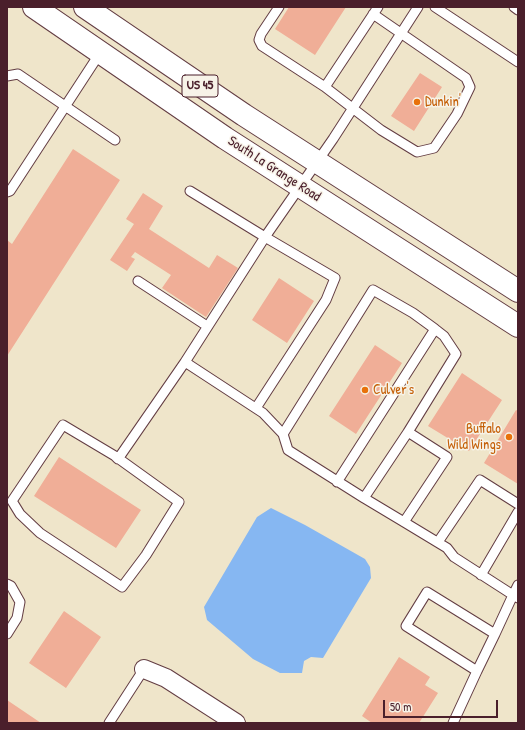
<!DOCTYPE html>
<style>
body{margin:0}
#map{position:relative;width:525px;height:730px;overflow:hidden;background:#efe5ca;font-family:"Patrick Hand",sans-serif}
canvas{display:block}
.frame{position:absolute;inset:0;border:8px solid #4a1f2b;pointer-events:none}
.scale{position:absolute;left:383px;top:700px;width:115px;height:18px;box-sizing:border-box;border:2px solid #4a1f2b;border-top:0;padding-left:5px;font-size:12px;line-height:14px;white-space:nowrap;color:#4a1f2b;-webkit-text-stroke:3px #f7f3e8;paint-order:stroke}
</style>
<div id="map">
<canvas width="525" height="730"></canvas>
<div class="frame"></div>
<div class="scale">50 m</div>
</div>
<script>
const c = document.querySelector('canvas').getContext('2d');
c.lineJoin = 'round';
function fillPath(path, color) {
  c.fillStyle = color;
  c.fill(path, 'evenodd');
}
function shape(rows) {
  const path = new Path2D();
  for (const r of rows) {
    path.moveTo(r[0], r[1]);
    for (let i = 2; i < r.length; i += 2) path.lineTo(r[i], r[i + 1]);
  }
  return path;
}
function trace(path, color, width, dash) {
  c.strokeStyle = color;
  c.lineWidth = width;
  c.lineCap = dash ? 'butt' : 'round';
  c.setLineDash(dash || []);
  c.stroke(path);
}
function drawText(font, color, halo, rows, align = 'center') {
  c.font = font + ' "Patrick Hand",sans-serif';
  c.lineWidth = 3;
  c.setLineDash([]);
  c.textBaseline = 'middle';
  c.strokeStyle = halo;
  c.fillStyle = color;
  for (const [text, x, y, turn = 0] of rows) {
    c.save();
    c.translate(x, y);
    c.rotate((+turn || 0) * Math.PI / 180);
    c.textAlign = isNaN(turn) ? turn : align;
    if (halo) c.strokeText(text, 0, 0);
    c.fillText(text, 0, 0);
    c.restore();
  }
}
const water = shape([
 [271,508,305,525,365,559,370,567,371,578,323,658,311,657,304,661,302,673,280,673,253,659,207,620,204,607,257,517]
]);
const building = shape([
 [289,7,346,7,315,55,275,29],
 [420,73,442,87,414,131,391,116],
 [73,149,120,180,7,356,7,240,12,244],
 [143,193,163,206,149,229,209,268,217,255,238,268,206,317,162,288,171,275,135,252,131,257,135,259,127,271,110,260,134,224,126,219],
 [279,278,314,301,287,343,252,320],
 [375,345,402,363,356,434,329,416],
 [462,373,502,400,469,451,428,426],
 [516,410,518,411,518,484,484,463],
 [59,457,141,510,116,548,34,496],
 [64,611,101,637,66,688,29,663],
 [399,657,430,677,425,685,438,693,419,723,372,723,362,716],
 [7,700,41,723,7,723]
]);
const service = shape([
 [279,7,261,34,259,40,262,46,325,87],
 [435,7,518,62],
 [514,7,518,10],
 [373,14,466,78,470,87,457,114,434,148,417,152,381,130,325,87,378,7],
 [7,76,18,74,115,140],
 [190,191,265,237,333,139,418,7],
 [7,192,10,191,100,53],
 [138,281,207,326],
 [256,408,326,300,335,278,265,237,185,362,263,413,283,434,373,290,413,313,435,329,444,336,456,354,408,432],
 [283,434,288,450,364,498],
 [115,456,179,502,146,555,122,587,40,533,20,514,12,501,63,425,115,456,118,459,185,362],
 [337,482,435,329],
 [404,522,447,457,408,432,364,498,404,522,447,548,454,557,513,595,495,634,427,592,406,626,477,671,453,723],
 [438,542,480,480,518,504],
 [481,575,518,512],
 [7,584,11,586,20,602,17,618,7,634],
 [518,598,513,595,518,585],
 [477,671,495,634],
 [109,723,144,669]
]);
const minor = shape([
 [144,669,166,678,236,723]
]);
const primary = shape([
 [34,7,225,138,518,326],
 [85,7,244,115,518,291]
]);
const markers = [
 [417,102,4,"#e8710a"],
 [365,390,4,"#e8710a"],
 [509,437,4,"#e8710a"]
];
const shields = [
 [200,86,36]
];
const shieldNames = [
 ["US 45",200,86]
];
const foodNames = [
 ["Dunkin'",425,102],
 ["Culver's",373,390],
 ["Buffalo",501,429,"right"],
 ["Wild Wings",501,445,"right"]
];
const streetNames = [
 ["South La Grange Road",274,169,33]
];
fillPath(water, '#86b7f2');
fillPath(building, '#f0ae97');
trace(service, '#633d43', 11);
trace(minor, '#633d43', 20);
trace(primary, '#633d43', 24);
trace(service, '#fff', 9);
trace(minor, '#fff', 18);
trace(primary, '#fff', 22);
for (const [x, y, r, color] of markers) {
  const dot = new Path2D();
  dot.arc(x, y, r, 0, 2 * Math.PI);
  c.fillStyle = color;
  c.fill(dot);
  trace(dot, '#f7f3e8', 1.5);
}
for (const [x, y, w] of shields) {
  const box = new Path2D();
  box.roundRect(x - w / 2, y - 11, w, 22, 3);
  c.fillStyle = '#f7f3e8';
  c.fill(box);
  trace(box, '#4a1f2b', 1);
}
drawText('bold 13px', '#4a1f2b', null, shieldNames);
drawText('14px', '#c56008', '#f7f3e8', foodNames, 'left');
drawText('14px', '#4a1f2b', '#f7f3e8', streetNames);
</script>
